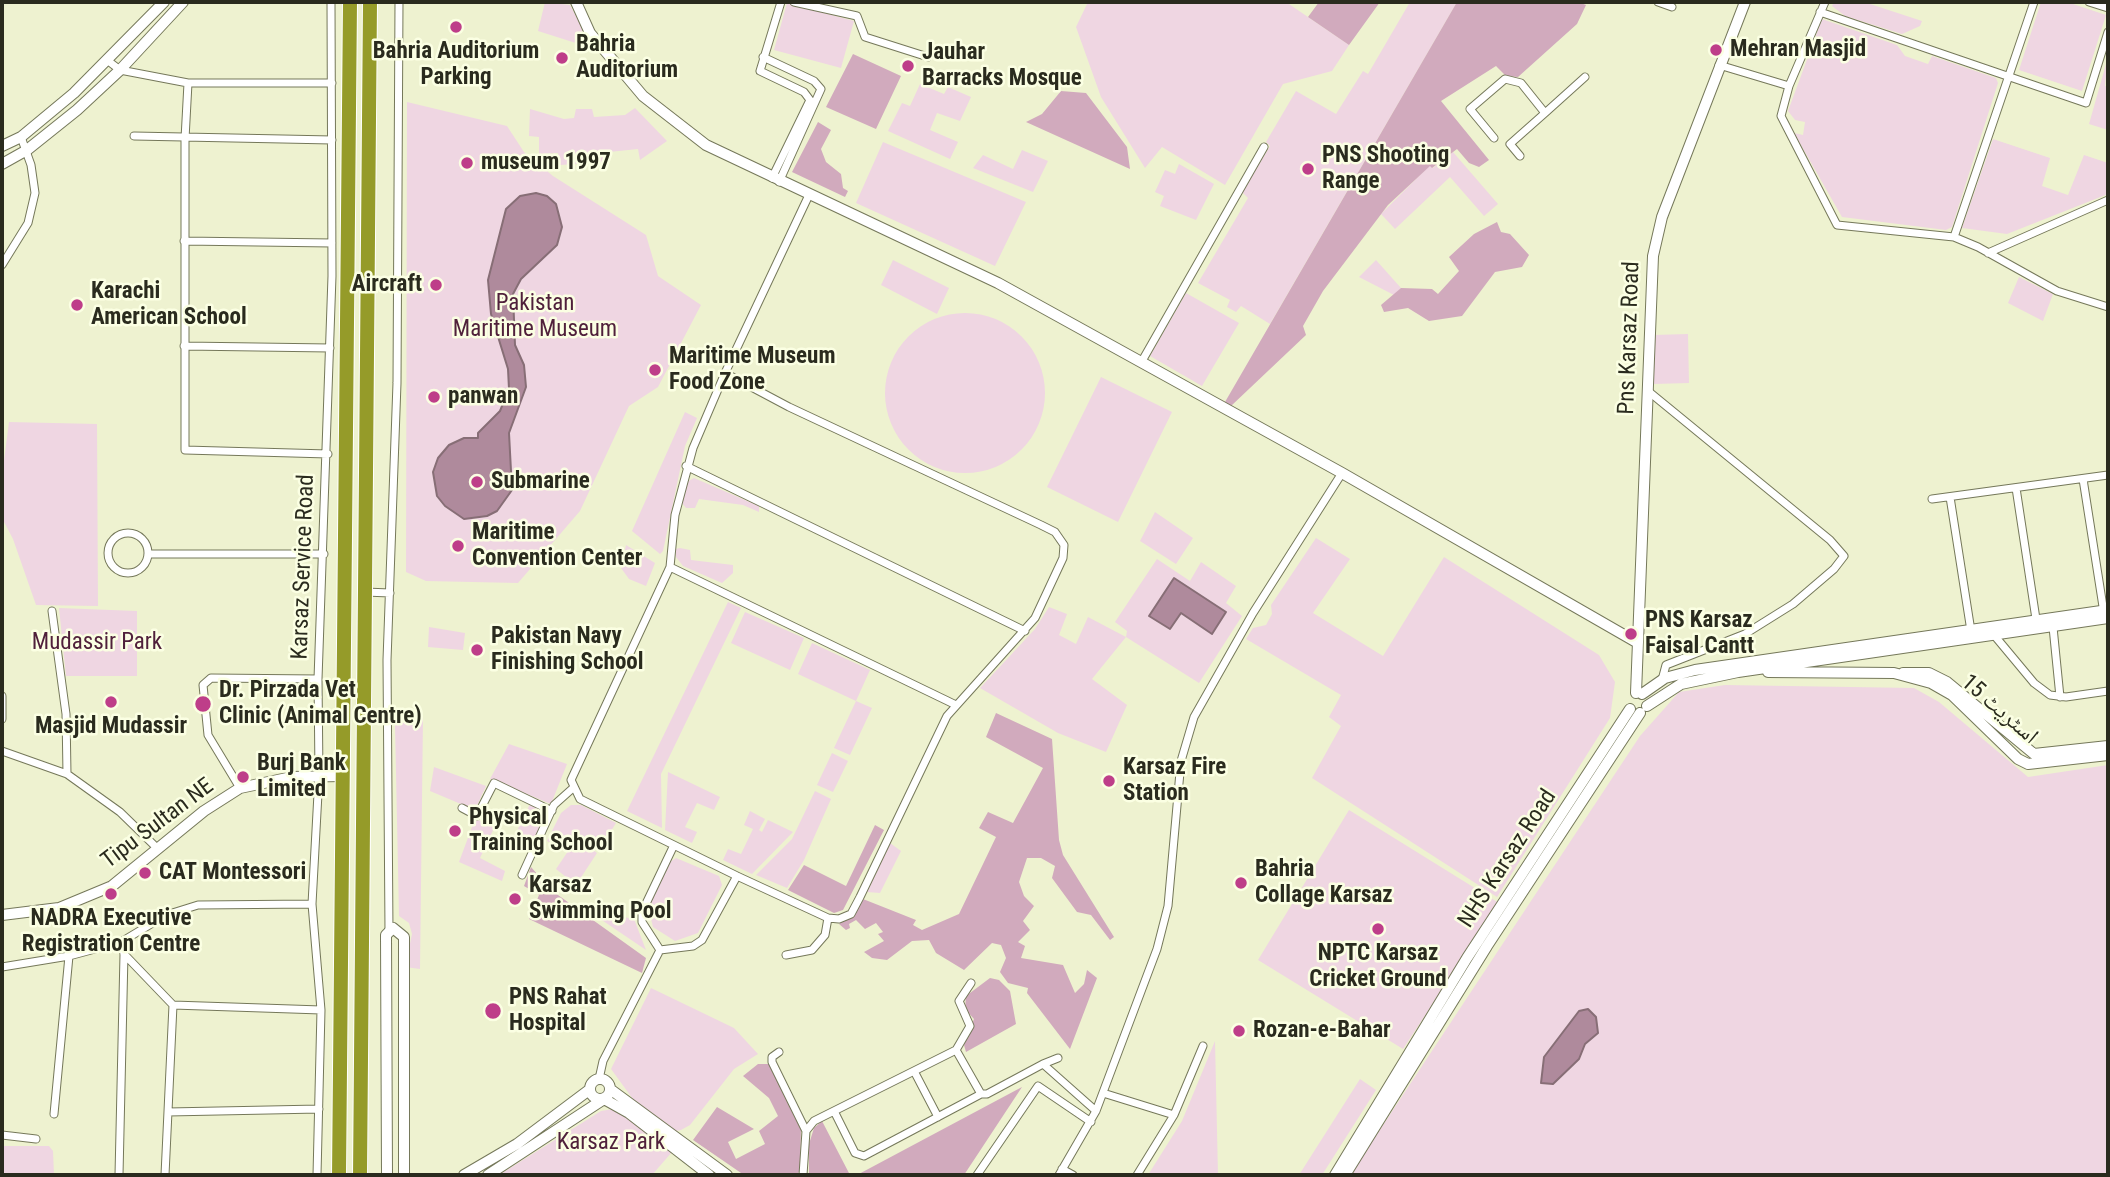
<!DOCTYPE html>
<meta charset="utf-8">
<style>
body{margin:0}
#map{position:relative;width:2110px;height:1177px;overflow:hidden;background:#eef2d0;font-family:"Roboto Condensed",sans-serif}
canvas{display:block}
.frame{position:absolute;inset:0;border:4px solid #2a2b1e;pointer-events:none}
</style>
<div id="map">
<canvas width="2110" height="1177"></canvas>
<div class="frame"></div>
</div>
<script>
const c = document.querySelector('canvas').getContext('2d');
c.lineJoin = 'round';
function fillPath(path, color) {
  c.fillStyle = color;
  c.fill(path, 'evenodd');
}
function shape(rows) {
  const path = new Path2D();
  for (const r of rows) {
    if (r.length === 3) {
      path.moveTo(r[0] + r[2], r[1]);
      path.arc(r[0], r[1], r[2], 0, 2 * Math.PI);
      continue;
    }
    path.moveTo(r[0], r[1]);
    for (let i = 2; i < r.length; i += 2) path.lineTo(r[i], r[i + 1]);
  }
  return path;
}
function trace(path, color, width, dash) {
  c.strokeStyle = color;
  c.lineWidth = width;
  c.lineCap = dash ? 'butt' : 'round';
  c.setLineDash(dash || []);
  c.stroke(path);
}
function drawText(font, color, halo, rows, align = 'center') {
  c.font = font + ' "Roboto Condensed","Noto Naskh Arabic",sans-serif';
  c.lineWidth = 5;
  c.setLineDash([]);
  c.textBaseline = 'middle';
  c.strokeStyle = halo;
  c.fillStyle = color;
  for (const [text, x, y, turn = 0] of rows) {
    c.save();
    c.translate(x, y);
    c.rotate((+turn || 0) * Math.PI / 180);
    c.textAlign = isNaN(turn) ? turn : align;
    if (halo) c.strokeText(text, 0, 0);
    c.fillText(text, 0, 0);
    c.restore();
  }
}
const green = shape([
 [545,2,570,5,584,31,582,45,538,31],
 [1088,2,1286,2,1349,45,1332,71,1283,84,1225,185,1162,147,1145,168,1101,97,1076,27],
 [1410,2,1457,2,1270,324,1241,306,1236,312,1227,307,1230,300,1198,283,1248,198,1242,192,1270,146,1266,142,1296,91,1336,114,1363,71,1368,74],
 [1834,2,1864,2,1922,21,1920,26,1902,34,1845,16,1832,6],
 [2041,2,2067,2,2106,15,2082,91,2019,70],
 [787,3,854,21,841,68,774,50],
 [1822,19,1897,45,1905,56,1928,64,1932,56,1996,78,1998,83,1952,227,1946,230,1842,217,1794,133,1803,135,1805,122,1795,120,1788,111],
 [2108,57,2105,86,2108,87,2108,130,2089,124],
 [920,84,944,94,948,87,971,97,960,121,937,113,930,130,958,142,950,159,888,131,902,103,910,106],
 [407,102,507,126,524,152,553,176,646,235,658,276,701,305,658,387,629,406,580,511,518,583,426,581,406,572],
 [635,108,667,141,640,160,638,149,609,152,609,162,560,165,558,153,539,154,539,137,529,136,530,109,564,119,574,118,576,109,592,109,594,117,625,115],
 [1993,139,2050,158,2042,186,2068,195,2084,155,2108,163,2108,194,2007,234,1962,228],
 [883,142,1026,202,995,266,856,203],
 [1022,150,1048,161,1033,192,973,168,983,155,1013,169],
 [1453,152,1498,204,1484,216,1450,177,1395,229,1381,214,1430,165,1433,168],
 [1179,164,1214,184,1196,220,1160,206,1164,196,1155,192,1165,170,1175,174],
 [893,260,949,288,937,314,881,285],
 [1376,260,1401,288,1394,295,1359,277],
 [2019,277,2053,294,2043,321,2008,303],
 [1186,293,1239,323,1202,386,1150,356],
 [965,393,80],
 [1688,334,1689,383,1654,384,1653,335],
 [1101,377,1172,412,1118,522,1047,487],
 [685,412,697,418,685,446,663,551,660,554,632,531],
 [9,422,97,424,98,606,36,605,13,539,2,518,2,476],
 [694,478,759,506,759,512,743,505,699,499,695,508,686,508,682,503,687,482],
 [1155,512,1193,538,1176,564,1140,541],
 [1316,538,1350,559,1313,613,1383,656,1444,557,1599,655,1615,682,1610,718,1497,897,1312,778,1341,726,1329,717,1341,695,1246,639,1253,628,1266,625,1272,614,1271,605],
 [626,545,655,563,646,586,629,579,621,568],
 [680,548,690,550,691,560,733,565,733,573,722,583,683,566,676,557,675,549],
 [1157,559,1190,581,1201,562,1236,586,1226,603,1242,616,1199,683,1126,637,1092,679,1127,705,1106,752,1058,733,980,688,1035,629,1049,607,1067,614,1059,635,1076,644,1088,617,1126,637,1127,631,1115,622],
 [728,602,741,608,661,774,662,828,627,811],
 [59,608,137,611,137,676,66,676],
 [745,612,804,638,790,670,731,643],
 [429,627,465,633,463,650,428,647],
 [812,643,870,670,856,701,872,708,850,755,834,748,856,701,798,674],
 [1725,685,1914,688,1939,702,2028,777,2108,765,2108,1175,1350,1175,1640,736,1679,692],
 [423,717,420,969,405,967,412,934,409,923,399,916,395,725],
 [509,744,567,764,551,804,490,779],
 [832,753,848,761,833,792,817,785],
 [434,767,486,786,475,810,430,791],
 [668,772,720,797,714,810,697,803,685,827,697,832,692,843,665,830],
 [815,791,831,799,804,860,787,888,756,875,792,839],
 [530,804,549,813,533,846,514,837],
 [571,805,581,805,616,823,599,851,575,833,562,848,547,841,561,813],
 [1349,810,1499,903,1403,1049,1258,960],
 [750,811,765,819,759,830,762,832,768,820,793,832,752,874,723,860,728,849,741,854,753,829,744,825],
 [475,819,495,826,480,858,505,871,502,881,459,862],
 [577,838,597,853,576,885,556,869],
 [890,843,901,851,880,893,867,892],
 [676,858,719,876,722,885,698,933,675,941,653,927,648,907,670,862],
 [587,910,634,919,646,950],
 [651,988,734,1028,758,1054,734,1069,690,1125,681,1130,670,1132,638,1106,611,1069],
 [1215,1041,1218,1175,1148,1175,1182,1121],
 [1360,1079,1376,1090,1322,1175,1299,1175],
 [613,1109,623,1112,672,1152,652,1175,499,1175,601,1111],
 [2,1146,49,1146,53,1151,54,1175,2,1175]
]);
const forest = shape([
 [1319,2,1380,2,1349,45,1308,17],
 [1457,2,1578,2,1586,5,1577,24,1518,77,1506,76,1496,66,1441,101,1489,160,1479,167,1469,163,1457,149,1432,168,1430,166,1388,205,1323,291,1303,326,1306,335,1231,406,1225,402],
 [853,54,901,76,876,129,826,107],
 [1061,91,1086,93,1127,147,1130,169,1026,122,1042,114],
 [818,122,831,130,821,149,826,162,841,174,843,188,848,191,845,197,792,172],
 [1497,222,1501,232,1510,234,1529,255,1522,267,1495,272,1462,316,1429,321,1408,308,1384,312,1381,305,1401,288,1432,289,1438,294,1459,271,1449,257,1474,234],
 [996,713,1052,739,1059,840,1063,855,1114,937,1110,940,1091,915,1077,912,1052,878,1055,866,1041,858,1027,858,1019,882,1024,896,1034,906,1023,921,1030,930,1018,942,1025,946,1021,958,1063,965,1075,993,1084,984,1087,970,1097,978,1070,1049,1027,993,1028,988,1008,983,1000,972,1006,958,1001,945,992,943,964,970,936,953,929,940,912,941,887,960,872,958,864,952,884,941,878,934,883,932,876,923,865,929,856,920,849,924,850,928,846,930,839,924,854,915,863,899,916,920,913,925,922,930,959,914,996,837,979,828,988,812,1013,823,1043,768,986,737],
 [875,825,884,830,843,910,834,913,788,890,804,865,846,886],
 [531,867,551,890,646,958,642,973,529,919,539,895,524,886],
 [990,978,999,980,1010,991,1016,1024,966,1052,964,1045,974,1019,965,1009,966,996],
 [758,1064,770,1064,801,1128,800,1170,797,1175,744,1175,693,1140,717,1107,754,1129,728,1142,736,1159,765,1144,759,1131,778,1116,769,1098,743,1076],
 [1022,1087,964,1175,857,1175],
 [822,1121,850,1175,809,1175,809,1144,814,1128]
]);
const water = shape([
 [536,193,547,196,556,204,562,227,557,245,521,279,513,294,515,345,524,365,526,387,509,433,512,490,497,511,487,516,464,519,445,506,437,496,433,472,438,458,449,445,464,438,478,438,478,433,500,411,509,389,508,369,491,314,488,280,506,209,520,196,536,193],
 [1174,578,1226,612,1212,634,1181,613,1170,629,1149,616,1174,578],
 [1588,1009,1596,1017,1598,1033,1585,1044,1579,1059,1553,1084,1541,1083,1544,1057,1579,1011,1588,1009]
]);
const street = shape([
 [794,2,857,16,865,37,928,57],
 [1658,2,1672,7],
 [1825,2,1789,86,1781,116,1837,225,1954,237,1978,247,2057,291,2108,307],
 [2089,2,2108,8],
 [1820,12,2086,103,2108,32],
 [763,57,814,81,821,89,779,182],
 [107,60,120,70,188,83,332,83],
 [1719,65,1789,86],
 [188,83,185,139,185,450,328,454],
 [1545,113,1585,77],
 [134,136,332,140],
 [1494,138,1470,109,1505,79,1521,83,1545,113,1510,144,1520,156],
 [772,178,810,100,804,92,760,71,781,2],
 [1954,237,2034,2],
 [184,241,332,243],
 [1988,253,2108,200],
 [2,265,28,223,35,193,31,165,21,137],
 [184,346,330,348],
 [1142,361,1264,147],
 [725,373,789,407,1041,525,1055,532,1064,545,1063,558,1035,618,947,716,860,897,851,914,839,919,828,918,737,876,580,799,571,780,670,567,675,515,693,448,725,373,809,195],
 [1648,391,1830,540,1844,556,1834,569,1793,604,1745,634,1666,665,1662,680],
 [686,466,1025,631],
 [2083,479,2104,613],
 [2016,488,2036,619],
 [1950,497,1971,631],
 [1932,499,2108,475],
 [128,553,20],
 [148,554,324,554],
 [670,567,956,705],
 [365,592,390,593],
 [52,611,66,714,67,774],
 [2053,627,2060,697],
 [1994,635,2034,683,2050,695,2066,697,2108,691],
 [2,696,2,719],
 [2,751,67,774,120,812,158,849],
 [240,788,208,735,203,685,211,678,318,679],
 [462,808,477,816,494,783,552,811],
 [522,875,554,805,573,788],
 [389,931,387,660,397,383,399,2],
 [660,950,642,922,642,912,674,845],
 [660,950,693,946,702,940,737,876],
 [124,954,173,1005,165,1175],
 [786,955,812,950,825,935,828,918],
 [2,967,69,956,121,942,166,915,198,905,312,904],
 [173,1005,321,1010],
 [956,1050,970,1026,959,1001,971,983],
 [779,1052,772,1057,772,1062,806,1131],
 [1043,1064,1058,1058],
 [914,1071,938,1117],
 [599,1079,603,1061,660,950],
 [1103,1093,1174,1115],
 [834,1111,855,1153,864,1156,981,1094],
 [168,1112,319,1109],
 [54,1114,69,956],
 [2,1135,36,1139],
 [1062,1169,1073,1175],
 [119,1175,124,954,121,942],
 [317,1175,321,1010,312,904,319,775,318,679,332,276,331,2],
 [803,1175,806,1131,814,1121,956,1050,981,1094,987,1094,1043,1064,1096,1111],
 [977,1175,1038,1086,1091,1122],
 [1059,1175,1096,1111,1157,949,1168,906,1181,761,1194,717,1253,613,1342,473],
 [1137,1175,1174,1115,1203,1046]
]);
const secondary = shape([
 [576,2,590,33,643,96,706,145,998,283,1342,473,1638,643],
 [2,146,21,137,74,93,164,2],
 [2,164,27,150,77,110,120,70,183,2],
 [1768,672,1894,673,1931,683,1952,695,2018,759,2028,764,2108,755],
 [1903,673,1929,673,1947,682,2034,754,2108,746],
 [1636,693,1653,256,1662,217,1745,2],
 [1642,694,1665,678,1695,670,2108,610],
 [1647,706,1681,684,1738,672,2108,618],
 [2,915,59,908,112,886,204,811,240,788,292,777,341,776],
 [600,1089,10],
 [610,1089,727,1175],
 [387,1175,386,935,393,928,404,937,404,1175],
 [464,1175,517,1144,589,1090],
 [488,1175,604,1099,629,1113,709,1175],
 [1335,1175,1467,958,1630,709],
 [1345,1175,1487,946,1640,713]
]);
const highway = shape([
 [339,1175,350,2],
 [360,1175,370,2]
]);
const markers = [
 [456,27,7,"#be3e89"],
 [1716,50,7,"#be3e89"],
 [562,58,7,"#be3e89"],
 [908,66,7,"#be3e89"],
 [467,163,7,"#be3e89"],
 [1308,169,7,"#be3e89"],
 [436,285,7,"#be3e89"],
 [77,305,7,"#be3e89"],
 [655,370,7,"#be3e89"],
 [434,397,7,"#be3e89"],
 [477,482,7,"#be3e89"],
 [458,546,7,"#be3e89"],
 [1631,634,7,"#be3e89"],
 [477,650,7,"#be3e89"],
 [111,702,7,"#be3e89"],
 [203,704,9,"#be3e89"],
 [243,777,7,"#be3e89"],
 [1109,781,7,"#be3e89"],
 [455,831,7,"#be3e89"],
 [145,873,7,"#be3e89"],
 [1241,883,7,"#be3e89"],
 [111,894,7,"#be3e89"],
 [515,899,7,"#be3e89"],
 [1378,929,7,"#be3e89"],
 [493,1011,9,"#be3e89"],
 [1239,1031,7,"#be3e89"]
];
const poiNames = [
 ["Bahria",576,45],
 ["Auditorium",576,71],
 ["Mehran Masjid",1730,50],
 ["Bahria Auditorium",456,52,"center"],
 ["Parking",456,78,"center"],
 ["Jauhar",922,53],
 ["Barracks Mosque",922,79],
 ["PNS Shooting",1322,156],
 ["Range",1322,182],
 ["museum 1997",481,163],
 ["Aircraft",422,285,"right"],
 ["Karachi",91,292],
 ["American School",91,318],
 ["Maritime Museum",669,357],
 ["Food Zone",669,383],
 ["panwan",448,397],
 ["Submarine",491,482],
 ["Maritime",472,533],
 ["Convention Center",472,559],
 ["PNS Karsaz",1645,621],
 ["Faisal Cantt",1645,647],
 ["Pakistan Navy",491,637],
 ["Finishing School",491,663],
 ["Dr. Pirzada Vet",219,691],
 ["Clinic (Animal Centre)",219,717],
 ["Masjid Mudassir",111,727,"center"],
 ["Burj Bank",257,764],
 ["Limited",257,790],
 ["Karsaz Fire",1123,768],
 ["Station",1123,794],
 ["Physical",469,818],
 ["Training School",469,844],
 ["Bahria",1255,870],
 ["Collage Karsaz",1255,896],
 ["CAT Montessori",159,873],
 ["Karsaz",529,886],
 ["Swimming Pool",529,912],
 ["NADRA Executive",111,919,"center"],
 ["Registration Centre",111,945,"center"],
 ["NPTC Karsaz",1378,954,"center"],
 ["Cricket Ground",1378,980,"center"],
 ["PNS Rahat",509,998],
 ["Hospital",509,1024],
 ["Rozan-e-Bahar",1253,1031]
];
const parkNames = [
 ["Pakistan",535,304],
 ["Maritime Museum",535,330],
 ["Mudassir Park",97,643],
 ["Karsaz Park",611,1143]
];
const streetNames = [
 ["Pns Karsaz Road",1630,338,-88],
 ["Karsaz Service Road",304,567,-88],
 ["اسٹریٹ 15",1999,710,41],
 ["Tipu Sultan NE",158,824,-37],
 ["NHS Karsaz Road",1508,859,-57]
];
fillPath(green, '#efd6e2');
fillPath(forest, '#d1aabd');
fillPath(water, '#af8a9c');
trace(water, '#876e76', 2);
trace(street, '#75785a', 9);
trace(secondary, '#75785a', 12);
trace(highway, '#fff', 16);
trace(street, '#fff', 7);
trace(secondary, '#fff', 10);
trace(highway, '#959b29', 14);
for (const [x, y, r, color] of markers) {
  const dot = new Path2D();
  dot.arc(x, y, r, 0, 2 * Math.PI);
  c.fillStyle = color;
  c.fill(dot);
  trace(dot, '#fbffe3', 2.5);
}
drawText('bold 23px', '#2a2b1e', '#fbffe3', poiNames, 'left');
drawText('23px', '#50203b', '#fbffe3', parkNames);
drawText('23px', '#2a2b1e', '#fbffe3', streetNames);
</script>
